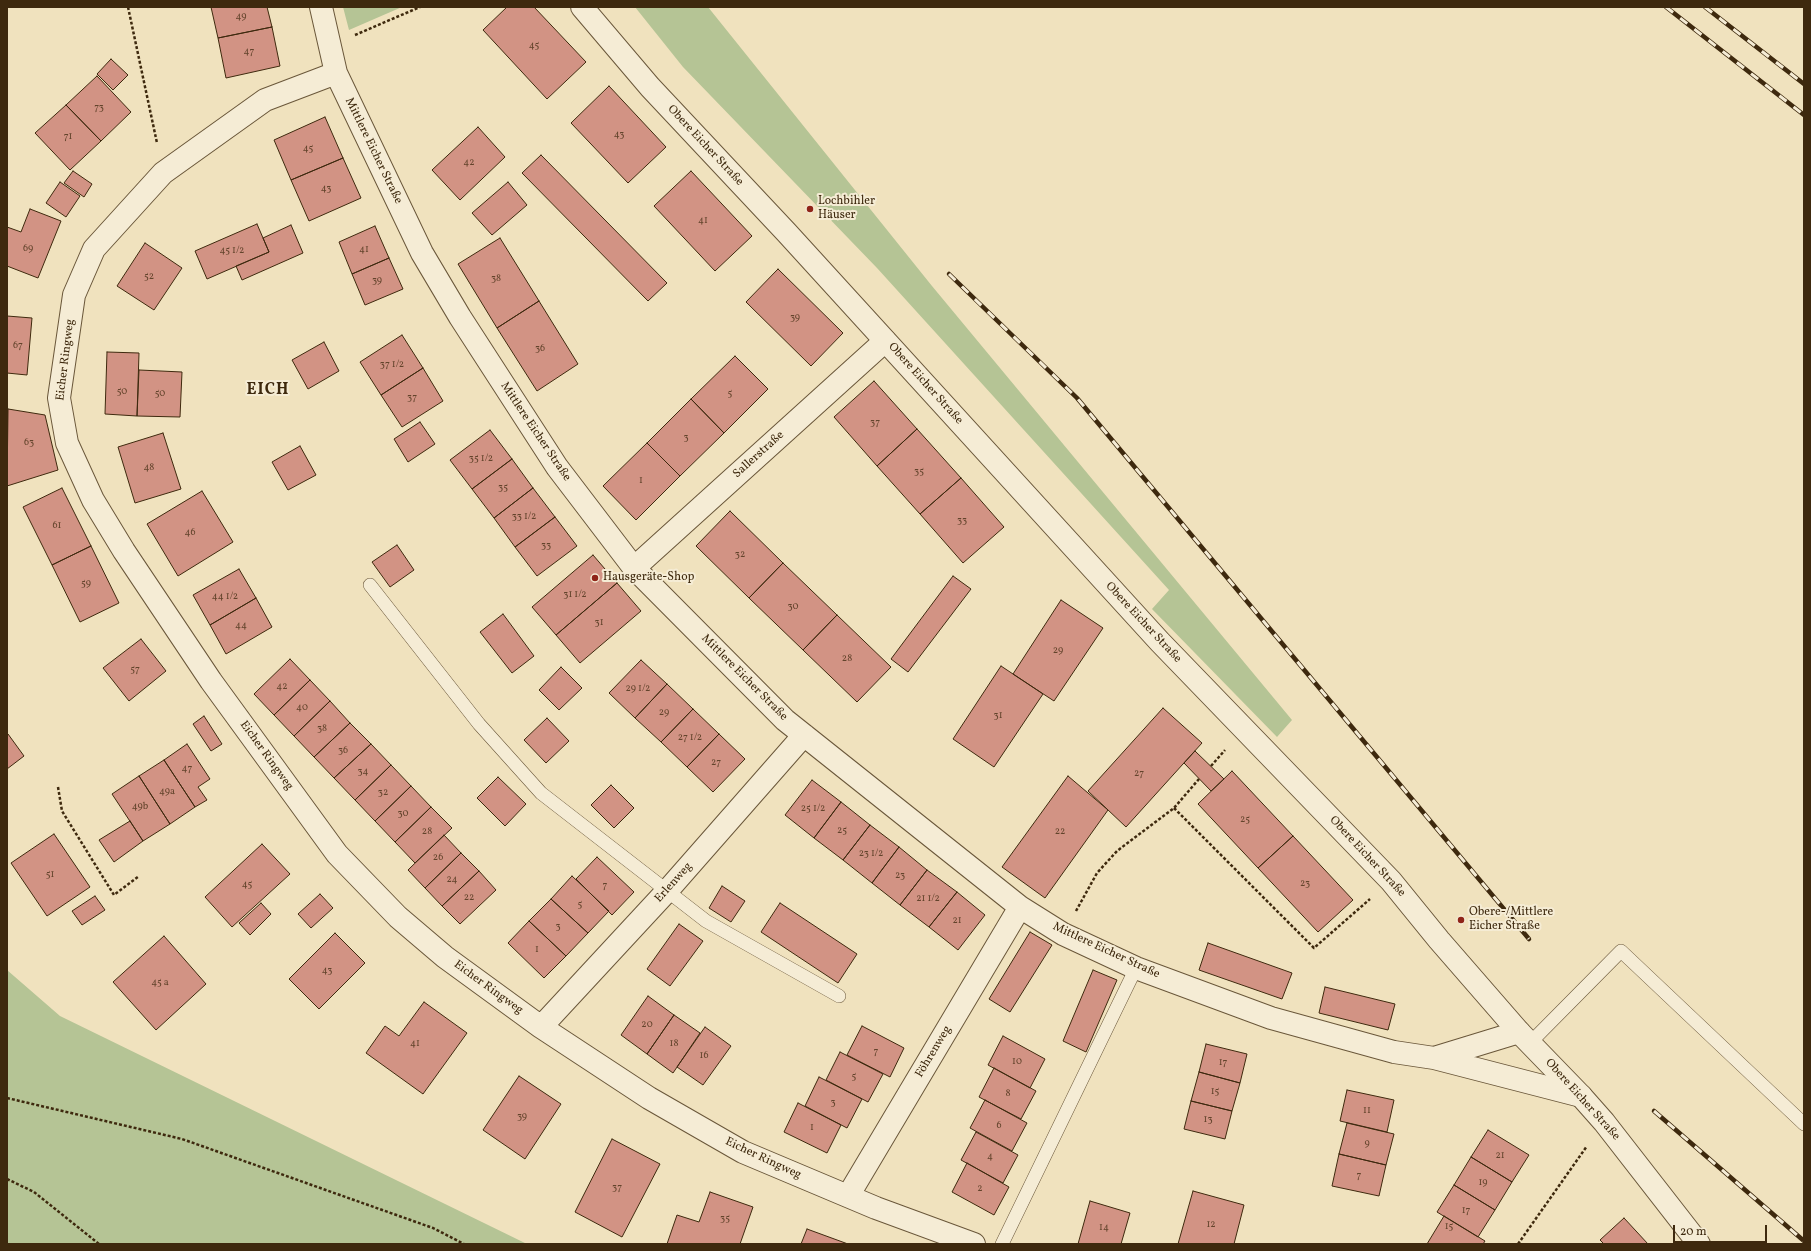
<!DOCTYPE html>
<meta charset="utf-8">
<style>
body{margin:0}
#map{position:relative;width:1811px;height:1251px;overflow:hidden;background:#f0e2be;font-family:Vollkorn,serif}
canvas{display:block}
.frame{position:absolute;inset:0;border:8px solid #3e290e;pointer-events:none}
.scale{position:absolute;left:1673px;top:1225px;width:94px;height:18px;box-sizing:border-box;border:2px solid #3e290e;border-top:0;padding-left:5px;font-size:12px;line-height:14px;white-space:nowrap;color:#3e290e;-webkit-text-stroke:3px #f5ecd5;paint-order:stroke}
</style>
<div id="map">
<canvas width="1811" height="1251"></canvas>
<div class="frame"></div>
<div class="scale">20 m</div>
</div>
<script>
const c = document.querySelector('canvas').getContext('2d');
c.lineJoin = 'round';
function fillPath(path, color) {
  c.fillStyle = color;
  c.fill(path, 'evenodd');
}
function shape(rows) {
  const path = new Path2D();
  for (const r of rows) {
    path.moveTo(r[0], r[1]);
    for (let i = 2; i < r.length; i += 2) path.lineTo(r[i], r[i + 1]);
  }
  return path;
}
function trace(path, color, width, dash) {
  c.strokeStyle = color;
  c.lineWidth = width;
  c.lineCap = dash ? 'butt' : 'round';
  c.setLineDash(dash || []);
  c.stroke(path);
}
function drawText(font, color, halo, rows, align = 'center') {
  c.font = font + ' Vollkorn,serif';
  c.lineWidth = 4;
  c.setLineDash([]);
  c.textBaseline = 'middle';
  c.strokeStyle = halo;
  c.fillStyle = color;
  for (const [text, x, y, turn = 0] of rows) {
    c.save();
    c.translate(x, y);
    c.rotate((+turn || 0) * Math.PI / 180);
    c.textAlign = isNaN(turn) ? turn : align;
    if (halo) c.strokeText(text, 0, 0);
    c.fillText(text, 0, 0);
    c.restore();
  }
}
const green = shape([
 [343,7,402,7,349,30],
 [635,7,708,7,932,286,1292,720,1277,737,1152,609,1169,590,877,268,683,67],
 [7,970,60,1016,527,1244,7,1244]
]);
const building = shape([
 [211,7,267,7,272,27,218,38,211,7],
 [507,7,534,7,586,62,547,99,483,30,507,7],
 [272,27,280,66,226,78,218,38,272,27],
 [111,59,128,75,113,90,97,74,111,59],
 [97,76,131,112,101,141,66,105,97,76],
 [609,86,666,147,628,183,571,123,609,86],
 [66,105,101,141,70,170,35,133,66,105],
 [325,117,343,158,291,180,274,140,325,117],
 [478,127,505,157,460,200,432,170,478,127],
 [541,155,667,283,648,301,522,173,541,155],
 [343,158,361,198,309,221,291,180,343,158],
 [73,171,92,184,84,197,64,183,73,171],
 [691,171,752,236,715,271,654,206,691,171],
 [60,182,80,196,66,217,46,203,60,182],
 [508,182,527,205,492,235,472,213,508,182],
 [30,209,61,221,38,278,7,266,7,227,21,232,30,209],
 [257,224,269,252,207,279,195,251,257,224],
 [291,225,303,253,242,280,236,266,269,252,263,238,291,225],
 [375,226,389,258,352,274,339,242,375,226],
 [500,238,539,301,497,328,458,264,500,238],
 [145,243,182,268,154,310,117,286,145,243],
 [389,258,403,289,365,305,352,274,389,258],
 [778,269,843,333,811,366,746,302,778,269],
 [539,301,578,364,537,391,497,328,539,301],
 [7,316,32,318,27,375,7,373,7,316],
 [402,335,423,368,381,395,360,362,402,335],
 [324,342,339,371,308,389,292,360,324,342],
 [107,352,139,353,137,416,105,414,107,352],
 [735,356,768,389,724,433,691,399,735,356],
 [423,368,443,401,402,427,381,395,423,368],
 [139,370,182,372,180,417,137,416,139,370],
 [874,381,917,429,877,466,834,417,874,381],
 [691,399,724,433,680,476,647,443,691,399],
 [8,409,45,415,58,470,7,486,8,409],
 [420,422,435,444,408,462,394,439,420,422],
 [917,429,961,478,920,514,877,466,917,429],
 [490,430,512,459,472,489,450,460,490,430],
 [163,433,181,489,135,503,118,447,163,433],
 [647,443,680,476,636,520,603,486,647,443],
 [300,446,316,475,288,490,272,462,300,446],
 [512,459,533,488,494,518,472,489,512,459],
 [961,478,1004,527,963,563,920,514,961,478],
 [62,488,91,546,52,565,23,507,62,488],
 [533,488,555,517,515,547,494,518,533,488],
 [202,491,233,542,178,576,147,524,202,491],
 [730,511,783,563,749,598,696,546,730,511],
 [555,517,577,546,537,576,515,547,555,517],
 [397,545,414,570,390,587,372,562,397,545],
 [91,546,119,603,80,622,52,565,91,546],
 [593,555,617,583,556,635,532,607,593,555],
 [783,563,837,615,803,650,749,598,783,563],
 [239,569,256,598,210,625,193,595,239,569],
 [953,576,971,589,908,672,891,659,953,576],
 [617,583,641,611,580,663,556,635,617,583],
 [256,598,272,627,226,654,210,625,256,598],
 [1061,600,1103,628,1054,701,1013,674,1061,600],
 [503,614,534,656,512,673,480,632,503,614],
 [837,615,891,667,857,702,803,650,837,615],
 [141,639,166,671,129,701,103,668,141,639],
 [290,659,310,680,274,715,254,694,290,659],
 [641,660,667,684,635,718,609,693,641,660],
 [1001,666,1043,694,994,767,953,739,1001,666],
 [561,667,582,688,559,710,539,690,561,667],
 [310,680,330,701,294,736,274,715,310,680],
 [667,684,693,709,661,742,635,718,667,684],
 [330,701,350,723,314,757,294,736,330,701],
 [1163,708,1202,743,1126,827,1088,791,1163,708],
 [693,709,719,734,687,767,661,742,693,709],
 [204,716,222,744,211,751,193,724,204,716],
 [547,718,569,741,546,763,524,740,547,718],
 [350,723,371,744,334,778,314,757,350,723],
 [7,734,8,734,24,756,7,769,7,734],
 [719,734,745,759,713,792,687,767,719,734],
 [187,744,210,779,198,787,207,800,195,807,164,760,187,744],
 [371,744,391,765,355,800,334,778,371,744],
 [1195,751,1224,779,1211,791,1184,763,1195,751],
 [164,760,195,807,170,824,139,776,164,760],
 [391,765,411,786,375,821,355,800,391,765],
 [1232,771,1293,836,1258,868,1198,804,1232,771],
 [139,776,170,824,143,841,112,794,139,776],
 [1068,776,1108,810,1045,898,1002,867,1068,776],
 [498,777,526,804,505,826,477,798,498,777],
 [812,780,841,802,814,838,785,815,812,780],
 [611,785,634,808,614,828,591,805,611,785],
 [411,786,431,807,395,842,375,821,411,786],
 [841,802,870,825,843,860,814,838,841,802],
 [431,807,452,828,415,863,395,842,431,807],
 [130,821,143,841,114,862,99,840,130,821],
 [870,825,899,847,872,883,843,860,870,825],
 [54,834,90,887,47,916,11,863,54,834],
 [444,835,461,853,425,888,408,870,444,835],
 [1293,836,1353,900,1318,932,1258,868,1293,836],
 [262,844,290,874,232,927,205,897,262,844],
 [899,847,927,870,900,905,872,883,899,847],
 [461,853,479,871,442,906,425,888,461,853],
 [597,857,634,892,612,915,576,879,597,857],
 [927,870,957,892,929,927,900,905,927,870],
 [479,871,496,890,460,924,442,906,479,871],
 [572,876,609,911,588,933,551,899,572,876],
 [722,886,745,901,731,922,709,908,722,886],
 [957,892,985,915,958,950,929,927,957,892],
 [320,894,333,908,311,928,298,914,320,894],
 [95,896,105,910,82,925,72,911,95,896],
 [551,899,588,933,566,956,529,921,551,899],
 [261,903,271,914,250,935,239,923,261,903],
 [780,903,857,954,838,983,761,932,780,903],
 [529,921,566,956,544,978,508,943,529,921],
 [679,924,703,941,670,986,647,969,679,924],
 [1030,932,1052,945,1010,1012,989,999,1030,932],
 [335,933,365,963,319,1009,289,979,335,933],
 [164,936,206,984,156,1030,113,982,164,936],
 [1208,943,1292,973,1282,999,1199,970,1208,943],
 [1093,970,1117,980,1086,1052,1063,1041,1093,970],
 [1325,987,1395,1004,1388,1030,1319,1013,1325,987],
 [648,996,674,1015,647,1054,621,1035,648,996],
 [424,1002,467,1033,423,1094,366,1053,385,1026,399,1036,424,1002],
 [674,1015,700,1033,673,1073,647,1054,674,1015],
 [862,1026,904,1048,890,1077,847,1055,862,1026],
 [705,1027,731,1046,703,1085,677,1067,705,1027],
 [1003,1036,1045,1059,1030,1088,988,1065,1003,1036],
 [1206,1044,1247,1054,1240,1083,1199,1072,1206,1044],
 [840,1052,883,1074,868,1102,826,1080,840,1052],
 [994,1068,1036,1091,1021,1119,979,1097,994,1068],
 [1199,1072,1240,1083,1232,1111,1191,1101,1199,1072],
 [519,1076,561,1104,525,1159,483,1130,519,1076],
 [819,1077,862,1099,847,1128,805,1106,819,1077],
 [1347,1090,1394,1100,1387,1132,1340,1121,1347,1090],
 [985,1100,1027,1123,1012,1151,970,1128,985,1100],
 [1191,1101,1232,1111,1225,1139,1184,1129,1191,1101],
 [798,1103,841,1125,827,1153,784,1132,798,1103],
 [1347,1123,1394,1134,1386,1165,1339,1154,1347,1123],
 [1488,1130,1529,1155,1512,1182,1471,1157,1488,1130],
 [976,1132,1018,1155,1003,1183,961,1160,976,1132],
 [612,1139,660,1164,622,1237,575,1212,612,1139],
 [1339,1154,1386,1165,1379,1196,1332,1186,1339,1154],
 [1471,1157,1512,1182,1495,1210,1454,1185,1471,1157],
 [967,1163,1009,1187,994,1215,952,1192,967,1163],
 [1454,1185,1495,1210,1478,1237,1437,1212,1454,1185],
 [1193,1191,1244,1205,1234,1244,1178,1244,1193,1191],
 [710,1192,753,1207,740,1244,667,1244,677,1215,699,1222,710,1192],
 [1090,1201,1130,1213,1121,1244,1078,1244,1090,1201],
 [1444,1216,1485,1241,1483,1244,1427,1244,1444,1216],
 [1624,1218,1648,1244,1604,1244,1600,1240,1624,1218],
 [807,1229,848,1244,801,1244,807,1229]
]);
const path = shape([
 [128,7,157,143],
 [355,35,420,7],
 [1211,766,1225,750],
 [58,787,62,811,114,895,139,876],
 [1174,808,1314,948,1370,899],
 [1076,911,1097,873,1117,851,1174,808,1199,779],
 [7,1098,182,1139,433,1228,464,1244],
 [7,1179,34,1192,99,1244],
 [1518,1244,1587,1146]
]);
const service = shape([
 [370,585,479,724,541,793,706,921,839,996],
 [1530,1043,1621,951,1804,1124],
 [1002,1244,1136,968]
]);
const minor = shape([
 [321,7,336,73,422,253,460,317,557,467,634,568,785,720,1020,907,1063,934,1136,968,1271,1018,1394,1052,1434,1058,1581,1096],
 [336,73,265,100,163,173,94,249,74,295,59,398,67,443,93,500,124,551,211,681,337,854,398,917,445,957,541,1027,649,1098,743,1152,876,1208,974,1244],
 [634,568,885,341],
 [541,1027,667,891,804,735],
 [1434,1058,1519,1032],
 [848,1196,1020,907]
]);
const tertiary = shape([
 [582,7,650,87,787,233,1160,642,1391,881,1439,940,1519,1032,1581,1096,1604,1122,1699,1244]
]);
const rail = shape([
 [1666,7,1804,115],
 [1705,7,1804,84],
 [949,274,1077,398,1529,939],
 [1654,1111,1804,1241]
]);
const markers = [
 [810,209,4,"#8f2418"],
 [595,578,4,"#8f2418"],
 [1461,920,4,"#8f2418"]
];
const numberNames = [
 ["49",241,17],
 ["45",534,46],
 ["47",249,52],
 ["73",99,108],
 ["43",619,135],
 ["71",68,137],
 ["45",308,149],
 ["42",469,163],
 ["43",326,189],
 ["41",703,221],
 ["69",28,249],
 ["41",364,250],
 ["45 1/2",232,251],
 ["52",149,277],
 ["38",496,279],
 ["39",377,281],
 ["39",795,318],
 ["67",18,346],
 ["36",540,349],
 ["37 1/2",392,365],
 ["50",122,392],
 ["50",160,394],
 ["5",730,394],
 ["37",412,398],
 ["37",875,423],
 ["3",686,438],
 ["63",29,443],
 ["35 1/2",481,459],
 ["48",149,468],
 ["35",919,472],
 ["1",641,481],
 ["35",503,488],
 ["33 1/2",524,517],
 ["33",962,521],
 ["61",57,526],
 ["46",190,533],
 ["33",546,546],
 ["32",740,555],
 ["59",86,584],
 ["31 1/2",575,595],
 ["44 1/2",225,597],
 ["30",793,607],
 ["31",599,623],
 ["44",241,626],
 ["29",1058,651],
 ["28",847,659],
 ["57",135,670],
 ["42",282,687],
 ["29 1/2",638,689],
 ["40",302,708],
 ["29",664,713],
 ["31",998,716],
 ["38",322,729],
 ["27 1/2",690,738],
 ["36",343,751],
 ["27",716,763],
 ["47",187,769],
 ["34",363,772],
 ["27",1139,774],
 ["49a",167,792],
 ["32",383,793],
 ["49b",140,807],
 ["25 1/2",813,809],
 ["30",403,814],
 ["25",1245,820],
 ["25",842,831],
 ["28",427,832],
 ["22",1060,832],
 ["23 1/2",871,854],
 ["26",438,858],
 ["51",50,875],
 ["23",900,876],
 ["24",452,880],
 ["23",1305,884],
 ["45",247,885],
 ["7",605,886],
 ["22",469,898],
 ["21 1/2",928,899],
 ["5",580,905],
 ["21",957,921],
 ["3",558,927],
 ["1",537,950],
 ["43",327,971],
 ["45 a",160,983],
 ["20",647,1025],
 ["41",415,1044],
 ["18",674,1044],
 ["7",876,1052],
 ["16",704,1056],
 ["10",1017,1062],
 ["17",1223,1063],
 ["5",854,1077],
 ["15",1215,1092],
 ["8",1008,1094],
 ["3",833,1103],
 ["11",1367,1111],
 ["39",522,1117],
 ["13",1208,1120],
 ["6",999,1126],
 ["1",812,1128],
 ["9",1367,1144],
 ["21",1500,1156],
 ["4",990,1157],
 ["7",1359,1176],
 ["19",1483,1183],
 ["37",617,1188],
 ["2",980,1189],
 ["17",1466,1211],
 ["35",725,1219],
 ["12",1211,1225],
 ["15",1449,1227],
 ["14",1104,1228]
];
const streetNames = [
 ["Obere Eicher Straße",705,146,47],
 ["Mittlere Eicher Straße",373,151,64],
 ["Eicher Ringweg",66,360,-83],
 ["Obere Eicher Straße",925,384,48],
 ["Mittlere Eicher Straße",535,432,56],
 ["Sallerstraße",759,455,-42],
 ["Obere Eicher Straße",1143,623,47],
 ["Mittlere Eicher Straße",744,678,45],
 ["Eicher Ringweg",266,756,54],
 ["Obere Eicher Straße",1367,857,47],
 ["Erlenweg",674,883,-48],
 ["Mittlere Eicher Straße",1106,951,25],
 ["Eicher Ringweg",488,988,36],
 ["Föhrenweg",934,1052,-59],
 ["Obere Eicher Straße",1582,1100,48],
 ["Eicher Ringweg",763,1159,25]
];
const poiNames = [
 ["Lochbihler",818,202],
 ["Häuser",818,216],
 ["Hausgeräte-Shop",603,578],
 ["Obere-/Mittlere",1469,913],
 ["Eicher Straße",1469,927]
];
const districtNames = [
 ["EICH",268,391]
];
fillPath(green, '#b5c495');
fillPath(building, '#d29384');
trace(building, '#3e290e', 1);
trace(service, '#6a573a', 14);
trace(minor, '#6a573a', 24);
trace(tertiary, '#6a573a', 24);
trace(path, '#3e290e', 2.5, [3, 2]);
trace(service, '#f5ecd5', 13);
trace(minor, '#f5ecd5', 22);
trace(tertiary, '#f5ecd5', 22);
trace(rail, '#3e290e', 4.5);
trace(rail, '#f5ecd5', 3, [9]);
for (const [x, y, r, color] of markers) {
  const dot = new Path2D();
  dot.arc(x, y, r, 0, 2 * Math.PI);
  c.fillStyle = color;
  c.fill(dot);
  trace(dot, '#f5ecd5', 1.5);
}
drawText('10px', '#63442c', null, numberNames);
drawText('12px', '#3e290e', '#f5ecd5', streetNames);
drawText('12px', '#3e290e', '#f5ecd5', poiNames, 'left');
c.letterSpacing = '1px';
drawText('bold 16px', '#3e290e', '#f5ecd5', districtNames);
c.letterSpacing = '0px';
</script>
